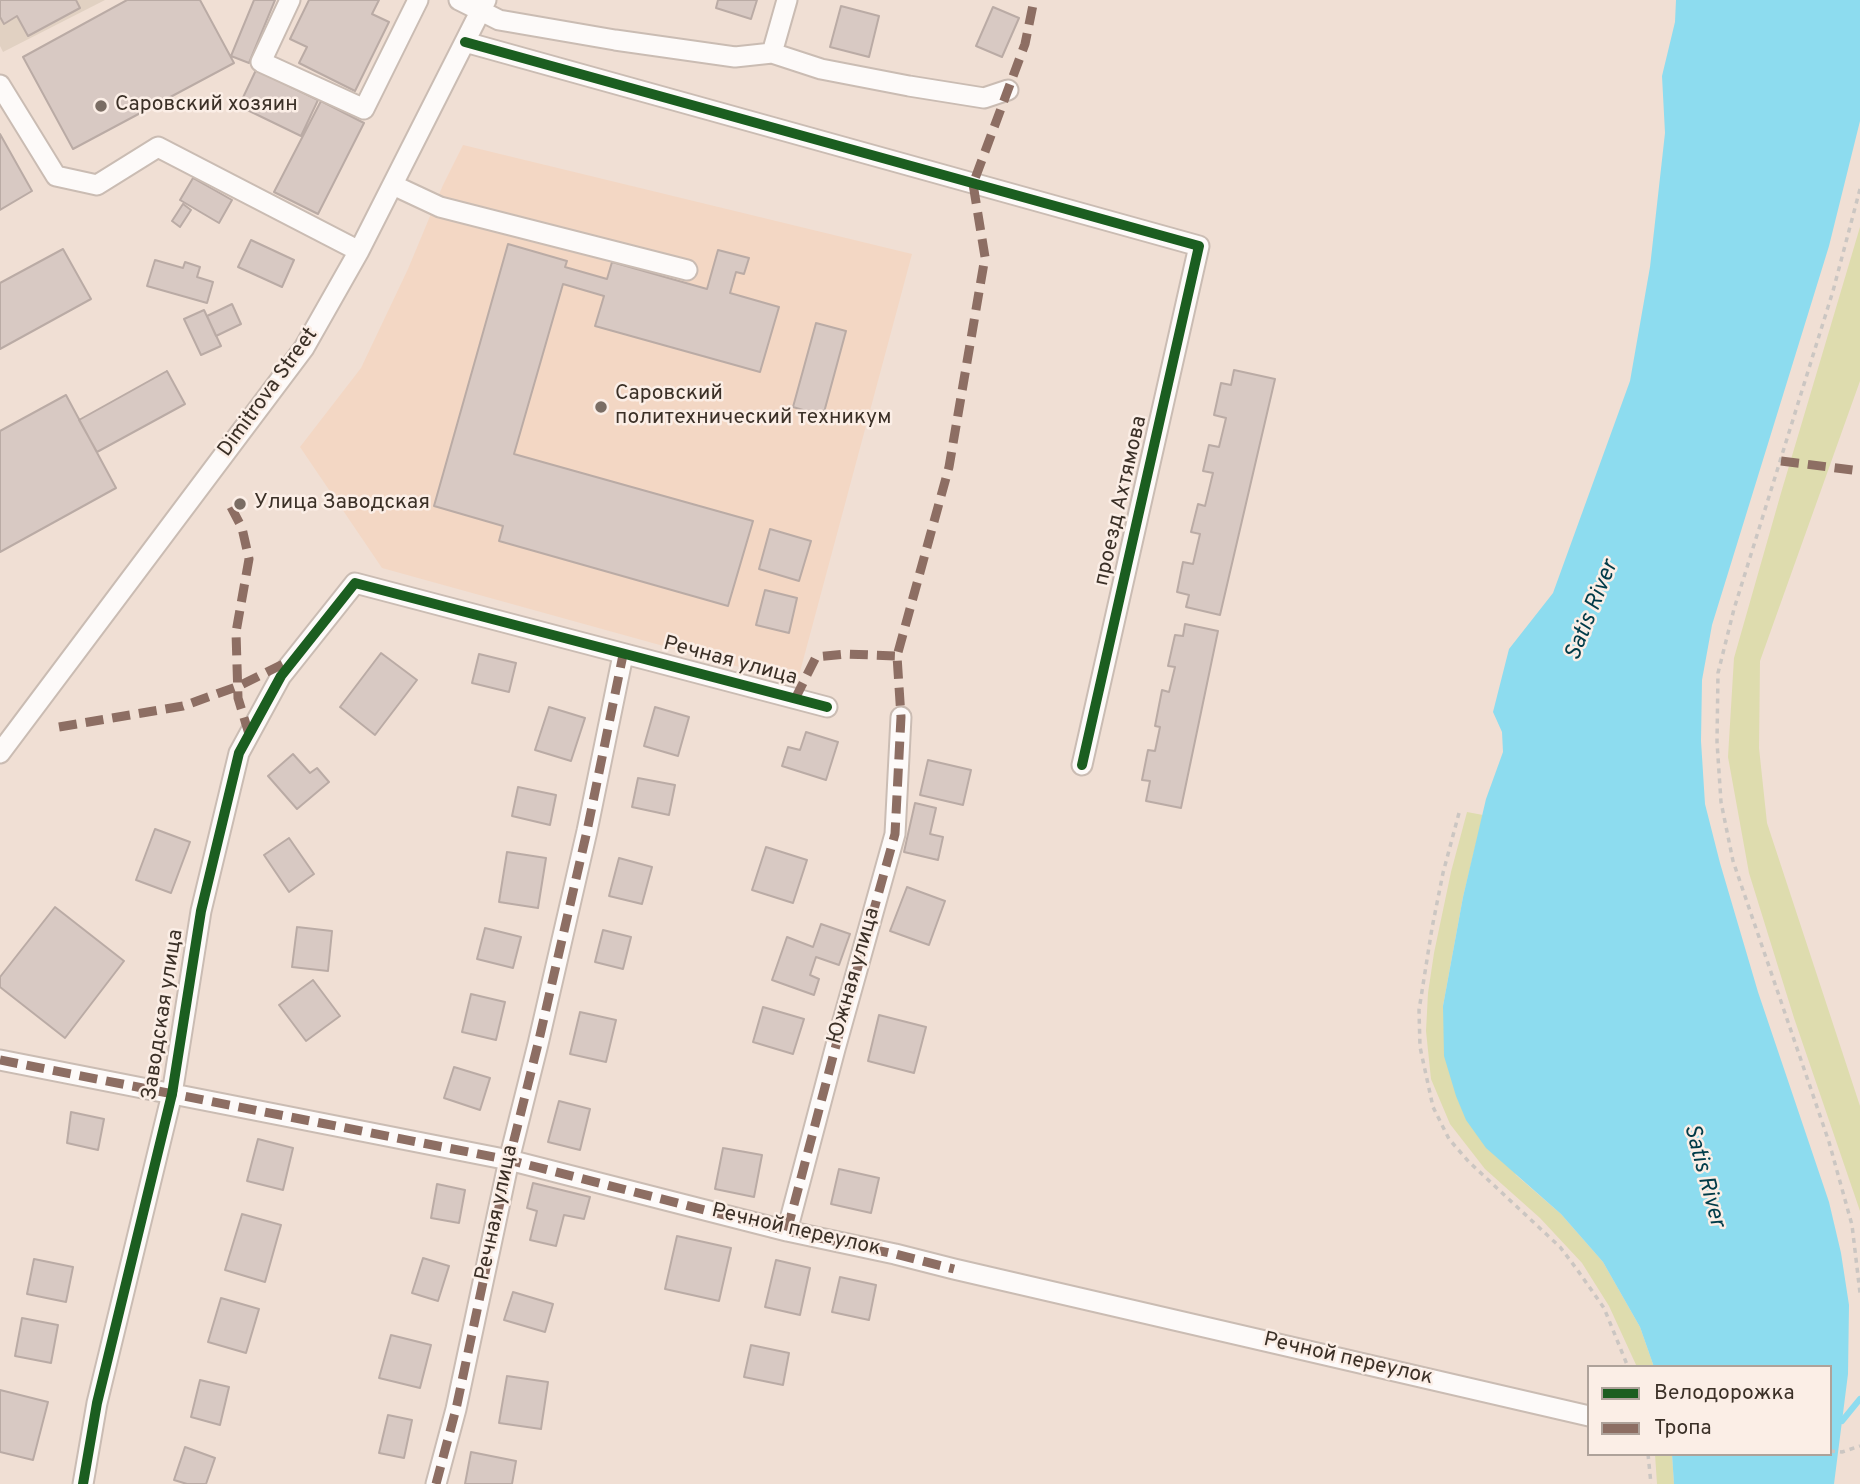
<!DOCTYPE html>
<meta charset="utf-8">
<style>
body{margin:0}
#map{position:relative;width:1860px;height:1484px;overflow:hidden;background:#f0dfd4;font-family:Overpass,sans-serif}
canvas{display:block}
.legend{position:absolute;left:1587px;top:1365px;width:245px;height:91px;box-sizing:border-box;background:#fbeee6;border:2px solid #aea29a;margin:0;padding:9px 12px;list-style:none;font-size:21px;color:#3b3027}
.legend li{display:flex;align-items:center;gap:14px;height:35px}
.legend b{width:35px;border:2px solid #aea29a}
</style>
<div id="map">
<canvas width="1860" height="1484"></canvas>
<ul class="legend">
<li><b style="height:9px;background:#1b5e20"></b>Велодорожка</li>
<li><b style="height:9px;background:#8d6e63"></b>Тропа</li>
</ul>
</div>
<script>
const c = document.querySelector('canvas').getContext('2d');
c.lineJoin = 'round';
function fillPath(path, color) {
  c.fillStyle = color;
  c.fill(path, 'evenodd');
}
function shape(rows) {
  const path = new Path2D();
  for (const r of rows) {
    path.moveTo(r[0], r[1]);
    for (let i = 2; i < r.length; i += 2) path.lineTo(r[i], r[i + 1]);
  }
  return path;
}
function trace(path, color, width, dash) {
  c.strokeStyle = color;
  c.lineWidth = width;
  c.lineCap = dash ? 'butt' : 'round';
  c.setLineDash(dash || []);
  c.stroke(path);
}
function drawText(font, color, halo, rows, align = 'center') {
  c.font = font + ' Overpass,sans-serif';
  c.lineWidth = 5;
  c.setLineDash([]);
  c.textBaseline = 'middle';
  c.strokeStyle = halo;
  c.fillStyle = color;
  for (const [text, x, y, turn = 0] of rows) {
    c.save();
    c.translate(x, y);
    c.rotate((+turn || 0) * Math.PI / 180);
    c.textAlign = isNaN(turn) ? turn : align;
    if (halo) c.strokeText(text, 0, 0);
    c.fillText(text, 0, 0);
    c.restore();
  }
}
const built = shape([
 [463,145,912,254,797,683,382,568,300,447,361,368,408,269,443,185]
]);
const industrial = shape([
 [0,0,105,0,3,52,0,46]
]);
const green = shape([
 [1860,227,1860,381,1760,661,1759,748,1767,823,1860,1106,1860,1211,1794,1018,1749,873,1728,757,1734,658,1781,493],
 [1467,812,1483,815,1463,897,1443,1006,1516,1175,1561,1214,1603,1262,1640,1327,1654,1367,1637,1367,1609,1306,1582,1263,1540,1218,1485,1169,1450,1124,1431,1079,1426,1031,1428,993,1434,953,1451,872],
 [1655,1454,1672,1454,1674,1484,1657,1484]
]);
const water = shape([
 [1676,0,1860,0,1860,121,1829,246,1712,625,1702,680,1701,741,1705,804,1720,863,1758,992,1829,1202,1841,1253,1849,1305,1848,1374,1834,1484,1674,1484,1672,1454,1830,1454,1830,1367,1654,1367,1640,1327,1603,1262,1561,1214,1486,1148,1466,1120,1456,1096,1444,1056,1443,1006,1463,897,1486,799,1503,752,1502,732,1493,712,1509,649,1553,593,1630,381,1650,267,1665,133,1662,76,1675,22]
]);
const stream = shape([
 [1842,1421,1860,1399]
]);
const building = shape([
 [0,0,76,0,80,8,28,36,17,16,4,24,0,17,0,0],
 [127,0,200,0,234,63,73,149,23,57,127,0],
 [254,0,275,0,249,63,231,56,254,0],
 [309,0,379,0,372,14,389,22,355,91,299,63,307,47,290,39,309,0],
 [718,0,757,0,751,19,716,8,718,0],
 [841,6,879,16,869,57,830,47,841,6],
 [993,7,1019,18,1002,57,976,46,993,7],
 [256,70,318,100,301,136,239,106,256,70],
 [321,101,364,123,318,214,274,192,321,101],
 [0,134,32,191,0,210,0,134],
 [193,178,232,200,219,223,180,200,193,178],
 [183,204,191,210,180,227,172,221,183,204],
 [251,240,294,260,282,287,238,267,251,240],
 [508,244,567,261,565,267,607,279,612,262,707,289,718,250,749,258,744,274,736,272,730,293,779,307,760,372,595,326,604,296,563,284,514,454,753,521,728,606,499,541,503,526,434,506,508,244],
 [63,249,91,299,0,349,0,283,63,249],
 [155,260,183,268,185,262,200,267,197,277,213,282,207,303,147,286,155,260],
 [232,304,241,324,216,336,207,316,232,304],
 [204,310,221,346,201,355,184,319,204,310],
 [816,323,846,331,823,416,793,407,816,323],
 [1234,370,1275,379,1220,615,1186,607,1189,595,1177,592,1183,562,1193,564,1200,534,1191,532,1198,504,1205,506,1213,473,1203,471,1209,445,1219,447,1226,418,1214,415,1221,383,1231,385,1234,370],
 [167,371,185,404,97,452,79,420,167,371],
 [66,395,116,488,0,552,0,431,66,395],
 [770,529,811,541,799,581,759,569,770,529],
 [765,590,797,598,789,633,756,625,765,590],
 [1185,624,1218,631,1181,808,1146,801,1150,781,1142,780,1148,750,1155,751,1160,727,1155,726,1162,690,1169,692,1175,667,1168,666,1175,635,1183,636,1185,624],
 [381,653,417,680,375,735,340,707,381,653],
 [479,654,516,663,509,692,472,683,479,654],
 [549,707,585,718,571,761,535,750,549,707],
 [655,707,689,717,678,756,644,746,655,707],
 [806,732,838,742,826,780,782,766,788,747,800,750,806,732],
 [293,754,310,773,317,768,329,782,297,809,268,776,293,754],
 [928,760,971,770,963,805,920,795,928,760],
 [638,778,675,785,669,815,632,807,638,778],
 [518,787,556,795,550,825,512,816,518,787],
 [915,803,936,808,930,834,943,837,938,860,904,852,915,803],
 [155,829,190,842,171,893,136,880,155,829],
 [289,838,314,874,289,892,264,855,289,838],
 [766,847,807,860,793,903,752,890,766,847],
 [507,852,546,858,538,908,499,902,507,852],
 [619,858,652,867,642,904,609,896,619,858],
 [907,887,945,901,929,945,890,931,907,887],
 [55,907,124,961,65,1038,0,987,0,977,55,907],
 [821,924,850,934,839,965,816,957,810,975,819,979,814,995,772,980,787,937,813,947,821,924],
 [297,927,332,931,328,971,292,967,297,927],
 [485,928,521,937,513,968,477,959,485,928],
 [603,930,631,937,623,969,595,962,603,930],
 [313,980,340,1016,306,1041,279,1005,313,980],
 [471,994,505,1002,496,1040,462,1032,471,994],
 [763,1007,804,1019,793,1054,753,1042,763,1007],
 [580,1012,616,1020,606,1062,570,1054,580,1012],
 [879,1015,926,1027,914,1073,868,1061,879,1015],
 [454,1067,490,1078,480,1110,444,1098,454,1067],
 [559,1101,590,1109,580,1150,548,1142,559,1101],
 [71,1112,104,1119,98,1150,67,1143,71,1112],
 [258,1139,293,1148,283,1190,247,1181,258,1139],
 [723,1148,762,1155,754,1197,715,1189,723,1148],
 [839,1169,879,1178,871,1213,831,1204,839,1169],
 [533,1183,590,1197,584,1219,564,1215,556,1246,530,1240,537,1211,527,1208,533,1183],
 [437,1184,465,1190,459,1223,431,1218,437,1184],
 [242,1214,281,1225,265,1282,225,1270,242,1214],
 [677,1236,731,1248,719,1301,665,1289,677,1236],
 [423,1258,449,1266,438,1301,412,1293,423,1258],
 [34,1259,73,1267,66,1302,27,1294,34,1259],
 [776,1260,810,1268,800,1315,765,1307,776,1260],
 [840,1277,876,1285,869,1320,832,1312,840,1277],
 [513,1292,553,1304,545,1332,504,1320,513,1292],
 [221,1298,259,1309,246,1353,208,1342,221,1298],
 [22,1318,58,1325,51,1363,15,1356,22,1318],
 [391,1335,431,1345,420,1388,379,1378,391,1335],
 [751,1345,789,1353,783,1385,744,1377,751,1345],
 [507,1376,548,1382,541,1429,499,1423,507,1376],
 [200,1380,229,1387,220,1425,191,1417,200,1380],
 [0,1390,48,1402,33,1460,0,1452,0,1390],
 [388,1415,412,1420,404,1458,379,1453,388,1415],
 [185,1447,215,1458,206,1484,187,1484,174,1480,185,1447],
 [471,1452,516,1461,512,1484,465,1484,471,1452]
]);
const path = shape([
 [1860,189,1833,291,1734,609,1718,673,1717,742,1721,802,1733,861,1829,1142,1852,1225,1860,1293],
 [1459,813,1443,873,1432,928,1419,1010,1420,1047,1433,1107,1449,1139,1469,1162,1560,1247,1576,1268,1604,1308,1628,1367],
 [1830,1451,1842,1452,1860,1446],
 [1648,1454,1651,1484]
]);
const minor = shape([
 [290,0,261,62,364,109,418,0],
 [459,0,499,20,615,40,735,57,772,53,821,69,909,86,984,98,1008,90],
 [465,42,1199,246,1082,765],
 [772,53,787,0],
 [0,85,56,176,97,185,158,147,359,251],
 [393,185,440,207,687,270],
 [0,753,304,348,359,251,486,0],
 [0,1060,509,1160,787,1231,895,1254,954,1269,1589,1416],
 [787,1231,835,1049,895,834,901,717],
 [83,1484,97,1403,172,1094,201,911,239,753,281,676,355,583,827,707],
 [436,1484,456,1409,509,1160,538,1044,587,831,623,655]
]);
const quiet = shape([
 [1781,461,1860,471],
 [231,507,242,528,249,559,236,632,238,698,249,734],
 [795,699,816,657,846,654,897,656],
 [59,727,183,706,239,686,289,661],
 [0,1060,509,1160,787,1231,895,1254,954,1269],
 [787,1231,835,1049,895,834,901,717,897,656,949,467,985,257,973,184,1025,44,1034,0],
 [436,1484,456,1409,509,1160,538,1044,587,831,623,655]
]);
const cycleway = shape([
 [465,42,1199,246,1082,765],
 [83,1484,97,1403,172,1094,201,911,239,753,281,676,355,583,827,707]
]);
const markers = [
 [101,106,7,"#7a6d64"],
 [601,407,7,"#7a6d64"],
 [240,504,7,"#7a6d64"]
];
const poiNames = [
 ["Саровский хозяин",115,106],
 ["Саровский",615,395],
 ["политехнический техникум",615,419],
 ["Улица Заводская",254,504]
];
const streetNames = [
 ["Dimitrova Street",269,393,-54],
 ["проезд Ахтямова",1122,501,-77],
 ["Речная улица",730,662,15],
 ["Южная улица",855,976,-74],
 ["Заводская улица",164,1015,-81],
 ["Речная улица",498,1213,-78],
 ["Речной переулок",796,1231,13],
 ["Речной переулок",1348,1360,13]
];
const waterNames = [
 ["Satis River",1593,611,-68],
 ["Satis River",1703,1176,75]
];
fillPath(built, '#f3d7c4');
fillPath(industrial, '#e1d1c2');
fillPath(green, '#dedcae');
fillPath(water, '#8ddcef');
trace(stream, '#8ddcef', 6);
fillPath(building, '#d8c9c3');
trace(building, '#baaba5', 2);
trace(minor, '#cabcb3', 23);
trace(path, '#cbc6c2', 3.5, [5, 5]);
trace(minor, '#fdfaf9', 19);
trace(quiet, '#8d6e63', 9, [18, 9]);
trace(cycleway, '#1b5e20', 10);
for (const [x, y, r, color] of markers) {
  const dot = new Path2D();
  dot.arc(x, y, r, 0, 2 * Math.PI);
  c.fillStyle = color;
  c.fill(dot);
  trace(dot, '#fbeee6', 2.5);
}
drawText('21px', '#3b3027', '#fbeee6', poiNames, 'left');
drawText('21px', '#3b3027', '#fbeee6', streetNames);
drawText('italic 23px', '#003b48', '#fbeee6', waterNames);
</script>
